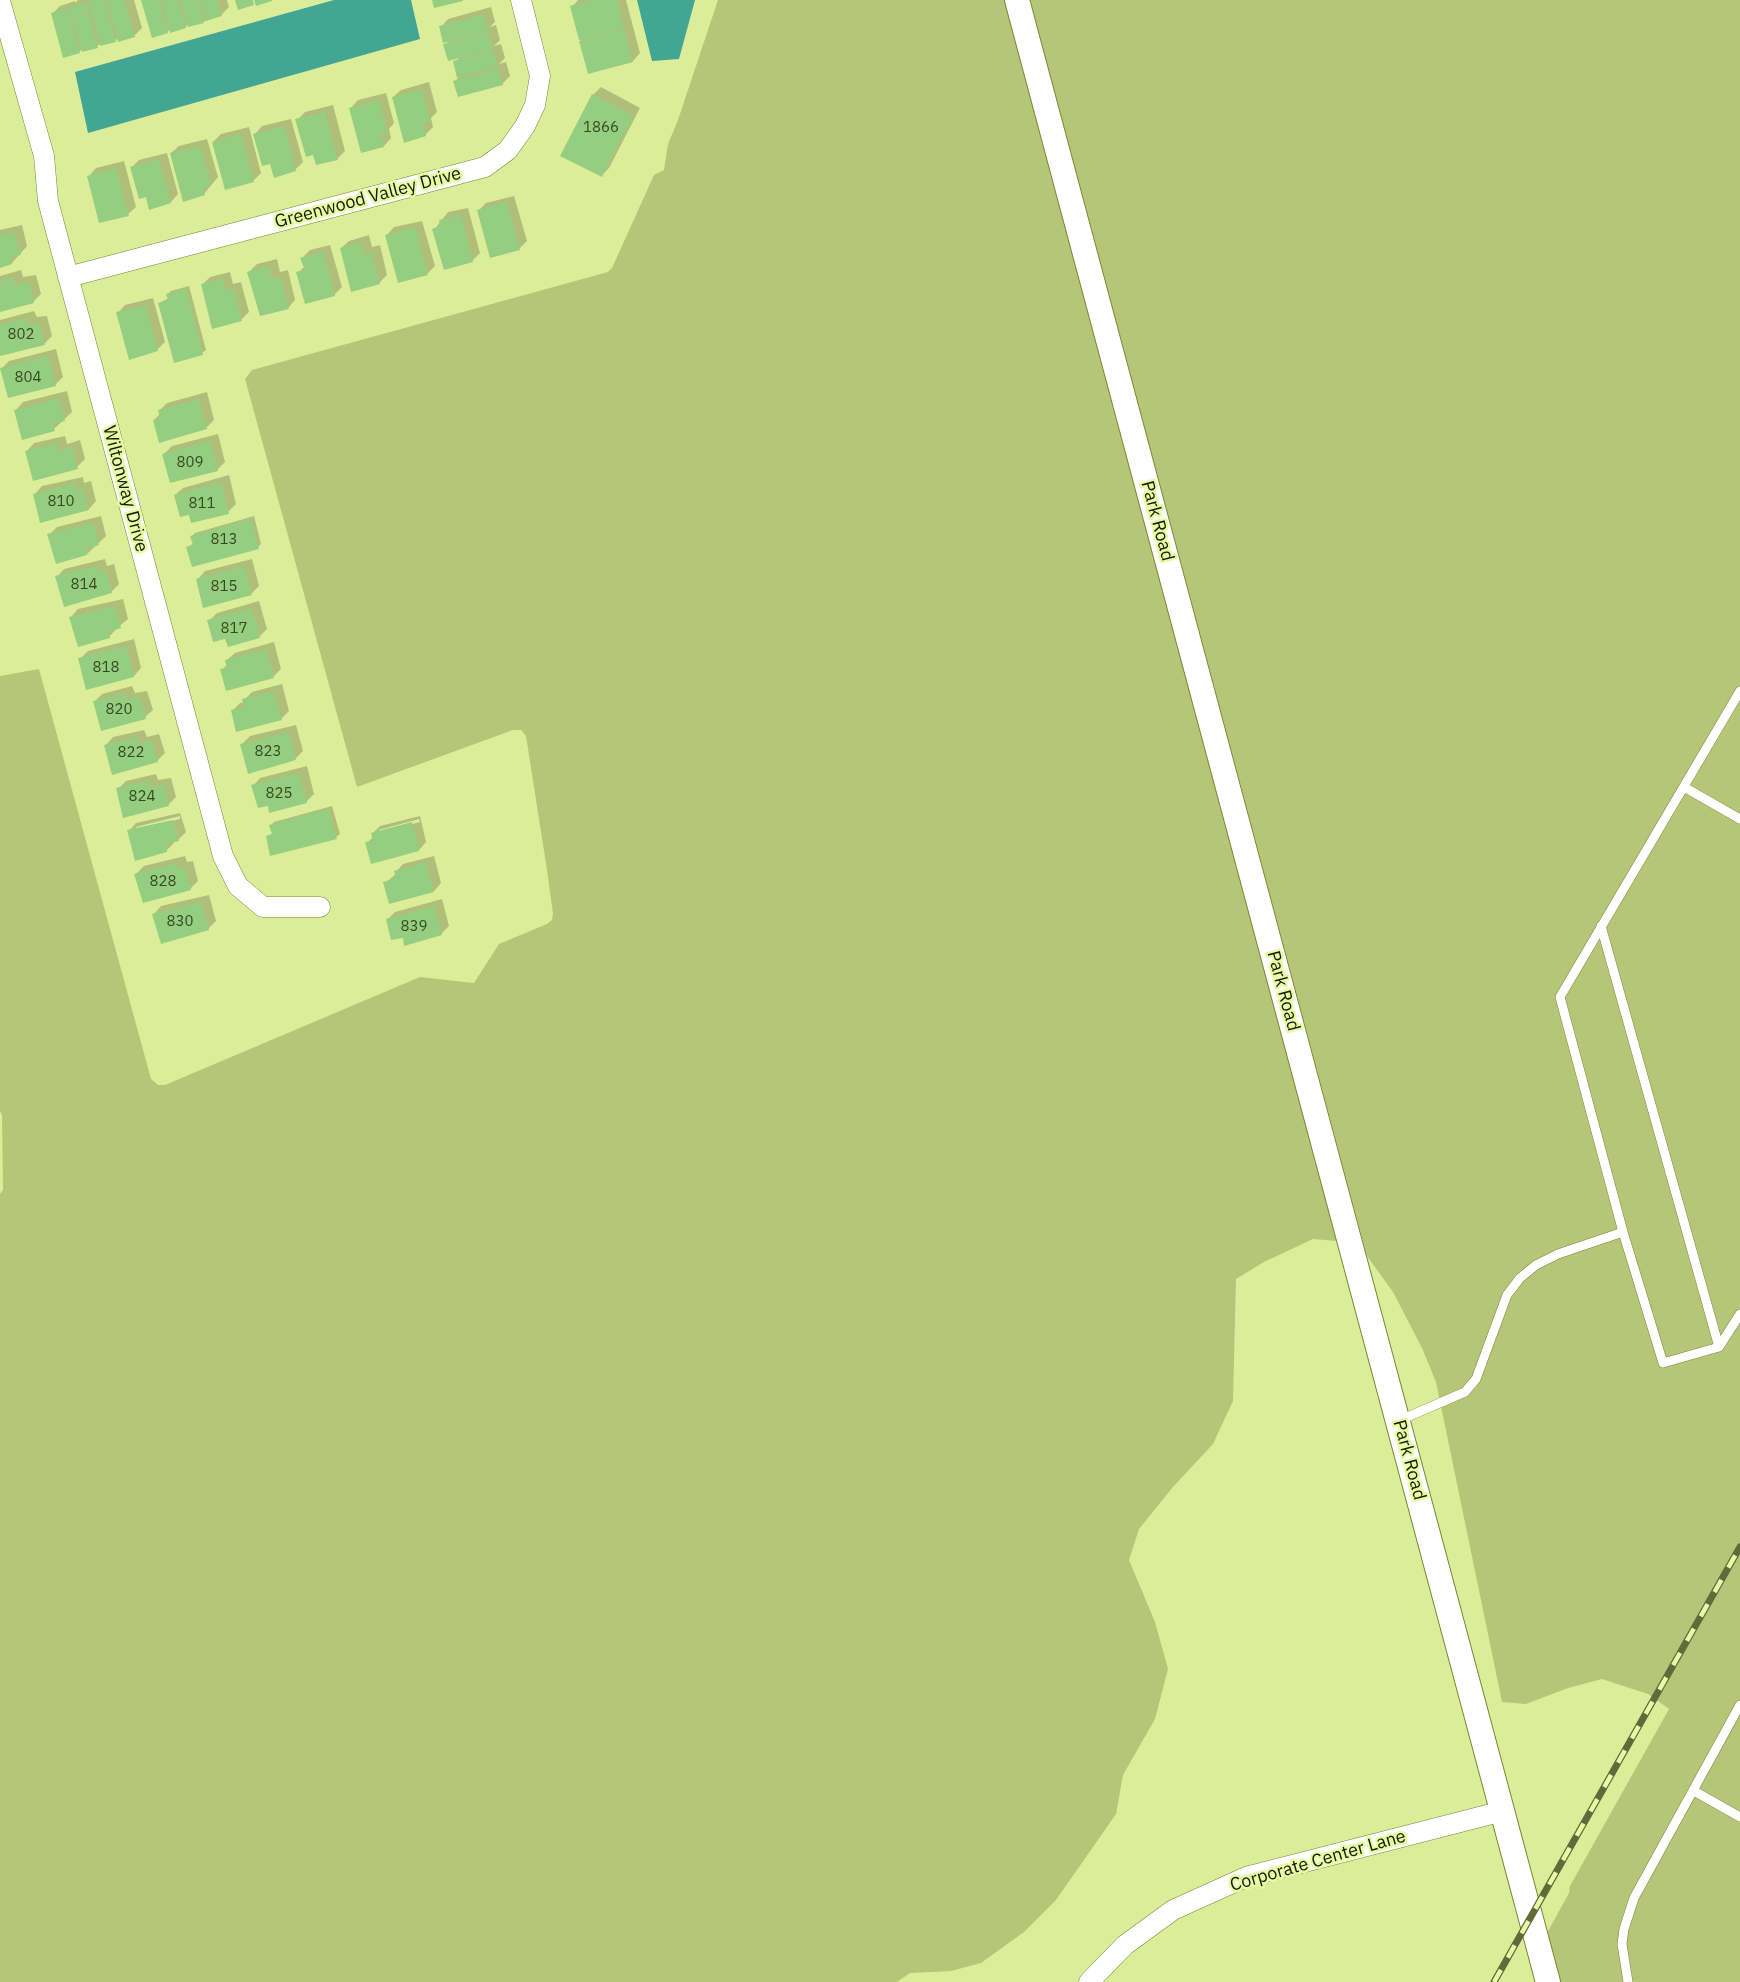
<!DOCTYPE html>
<style>
body{margin:0}
canvas{display:block;background:#dced99}
</style>
<canvas width="1740" height="1982"></canvas>
<script>
const c = document.querySelector('canvas').getContext('2d');
c.lineJoin = 'round';
function fillPath(path, color) {
  c.fillStyle = color;
  c.fill(path, 'evenodd');
}
function shape(rows) {
  const path = new Path2D();
  for (const r of rows) {
    path.moveTo(r[0], r[1]);
    for (let i = 2; i < r.length; i += 2) path.lineTo(r[i], r[i + 1]);
  }
  return path;
}
function trace(path, color, width, dash) {
  c.strokeStyle = color;
  c.lineWidth = width;
  c.lineCap = dash ? 'butt' : 'round';
  c.setLineDash(dash || []);
  c.stroke(path);
}
function drawText(font, color, halo, rows, align = 'center') {
  c.font = font + ' "IBM Plex Sans",sans-serif';
  c.lineWidth = 5;
  c.setLineDash([]);
  c.textBaseline = 'middle';
  c.strokeStyle = halo;
  c.fillStyle = color;
  for (const [text, x, y, turn = 0] of rows) {
    c.save();
    c.translate(x, y);
    c.rotate((+turn || 0) * Math.PI / 180);
    c.textAlign = isNaN(turn) ? turn : align;
    if (halo) c.strokeText(text, 0, 0);
    c.fillText(text, 0, 0);
    c.restore();
  }
}
const green = shape([
 [718,0,1005,0,1337,1241,1313,1239,1264,1262,1236,1279,1233,1401,1213,1444,1173,1487,1139,1529,1129,1560,1155,1622,1168,1669,1155,1719,1123,1775,1116,1814,1056,1900,1024,1932,981,1963,951,1971,910,1973,897,1982,0,1982,0,1194,3,1190,2,1115,0,1111,0,676,39,669,151,1079,158,1085,165,1085,420,977,474,983,499,944,547,924,552,920,553,914,547,870,526,736,521,730,513,730,357,787,245,379,252,370,608,272,612,268,654,175,664,170,668,144,678,120],
 [1030,0,1740,0,1740,1982,1560,1982,1547,1933,1569,1893,1570,1886,1669,1709,1648,1694,1602,1679,1568,1688,1526,1704,1502,1702,1436,1382,1422,1348,1393,1292,1367,1256]
]);
const water = shape([
 [334,0,411,0,420,39,88,133,75,72],
 [637,0,695,0,679,59,652,61]
]);
const shadow = shape([
 [78,0,134,0,142,28,134,36,118,38,116,40,101,44,101,43,97,46,82,49,79,52,53,13,60,6,75,1,75,3],
 [142,0,227,0,229,7,221,15,203,22,188,24,186,27,170,29,167,32],
 [578,0,626,0,640,53,633,61,589,72,572,7],
 [491,7,495,22,490,27,496,25,500,40,494,46,501,44,505,58,499,64,506,62,510,76,502,84,455,81,459,77,455,62,461,56,445,45,450,40,441,27,448,19],
 [429,82,437,112,431,118,433,127,425,135,393,97,401,90],
 [601,87,640,108,609,168,602,175,593,95],
 [386,93,394,123,389,129,391,138,384,146,351,108,358,100],
 [333,105,345,151,337,159,297,120,305,112],
 [291,119,303,162,295,170,271,162,255,134,262,126],
 [249,127,261,173,254,180,226,188,213,142,221,134],
 [207,139,218,177,204,194,171,153,179,146],
 [167,153,178,194,171,202,150,208,147,196,131,168,139,160],
 [124,161,136,207,128,214,89,176,96,168],
 [514,196,527,241,519,249,479,210,486,203],
 [468,208,480,253,472,261,434,230,448,212],
 [422,221,435,266,427,274,387,235,394,227],
 [22,225,27,246,12,263,0,266,0,230],
 [369,235,372,247,380,245,387,275,380,282,352,290,341,248,349,241],
 [330,245,342,287,334,295,298,273,305,266,302,258,310,250],
 [277,259,280,272,288,270,295,300,288,308,249,272,257,264],
 [21,270,23,277,36,275,41,294,33,302,0,310,0,276],
 [230,272,233,284,241,282,249,312,241,320,202,285,210,277],
 [189,286,206,350,202,353,159,303,169,298,168,294,171,291],
 [153,298,165,342,157,350,118,313,125,305],
 [34,311,37,317,47,316,52,336,44,344,0,354,0,320],
 [56,349,63,377,55,385,1,369,9,361],
 [67,391,72,412,54,429,16,410,23,402],
 [207,392,214,420,206,428,154,420,160,414,159,411,167,403],
 [218,434,225,462,217,470,164,454,172,446],
 [65,436,67,444,80,440,85,459,77,467,27,451,34,443],
 [229,475,236,504,228,512,190,513,175,495,183,488],
 [83,477,84,483,91,481,96,501,89,509,35,494,42,486],
 [101,516,106,536,87,554,49,535,57,527],
 [254,516,261,544,258,547,188,547,194,543,192,536,195,533],
 [105,559,107,566,114,564,119,584,111,592,57,577,64,569],
 [252,559,259,586,251,594,198,579,205,571],
 [123,599,128,619,117,628,109,637,71,617,78,609],
 [259,601,267,629,259,637,227,637,209,621,217,613],
 [134,639,141,668,134,676,80,659,88,651],
 [274,642,281,669,273,677,222,670,228,664,227,660,235,653],
 [282,684,289,711,281,719,233,710,240,703,245,702,244,700,252,692],
 [132,686,135,693,147,691,153,710,145,717,94,702,102,694],
 [296,725,303,751,295,759,242,744,250,736],
 [144,730,147,737,159,734,165,753,157,761,106,745,113,737],
 [307,766,314,794,307,801,270,811,269,804,253,786,260,778],
 [156,774,158,780,171,778,176,797,168,805,118,789,126,781],
 [332,806,340,834,336,837,267,837,273,833,271,825,274,822],
 [180,813,186,832,178,840,174,841,174,843,166,851,129,831,136,823],
 [180,816,180,819,136,830,136,827],
 [420,816,426,842,419,850,367,843,373,837,372,834,380,826],
 [419,819,420,822,379,833,379,830],
 [185,856,187,862,193,861,198,881,190,889,136,874,144,866],
 [434,856,441,883,434,891,385,883,396,874,396,872,403,864],
 [209,895,216,921,208,929,154,914,161,906],
 [442,899,449,926,441,934,388,919,395,912]
]);
const building = shape([
 [92,0,105,0,116,42,100,46,88,1],
 [107,0,124,0,135,37,118,42],
 [141,0,159,0,168,33,152,38],
 [161,0,178,0,186,28,170,33],
 [180,0,198,0,204,23,188,27],
 [200,0,217,0,222,16,206,21],
 [235,0,253,0,254,5,238,10],
 [254,0,272,0,272,1,256,6],
 [432,0,463,0,463,1,434,8],
 [593,0,617,0,624,28,579,40,570,6],
 [86,3,98,48,82,52,69,7],
 [68,8,80,53,63,58,51,13],
 [484,14,488,31,443,43,439,26],
 [624,29,633,62,588,74,579,41],
 [488,32,493,49,448,61,443,44],
 [493,50,498,67,457,78,453,61],
 [498,69,503,85,458,97,453,81],
 [422,89,430,121,423,123,426,136,404,143,392,97],
 [592,94,633,116,602,177,560,156],
 [379,100,387,132,381,134,384,147,361,153,349,108],
 [325,112,338,160,316,165,313,155,306,157,295,119],
 [284,126,296,171,274,178,270,164,262,166,253,134],
 [241,134,254,182,225,190,212,142],
 [200,146,211,186,203,188,205,195,183,202,170,153],
 [159,159,171,203,149,210,146,197,139,199,130,167],
 [116,168,129,216,99,223,87,176],
 [507,202,520,250,490,258,477,210],
 [461,215,473,262,444,270,432,229,440,226,439,220],
 [415,227,428,275,398,283,385,235],
 [14,232,21,255,10,257,12,264,0,268,0,235],
 [361,242,364,254,372,252,380,284,351,292,340,248],
 [323,252,335,296,305,304,296,272,305,270,300,258],
 [269,266,272,279,280,277,289,309,260,316,247,272],
 [13,277,15,284,29,282,34,303,0,312,0,281],
 [223,279,226,291,234,289,242,321,212,329,201,284],
 [186,288,203,355,174,363,158,303,168,300,166,294],
 [146,305,158,351,129,360,116,312],
 [26,318,29,324,39,323,45,345,0,356,0,325],
 [48,356,56,386,8,398,0,368],
 [59,398,65,421,52,424,55,431,22,440,14,410],
 [199,399,207,429,159,443,153,420,160,418,158,410],
 [210,441,218,471,170,483,162,454],
 [57,443,59,451,72,446,78,469,33,481,25,451],
 [221,482,229,514,191,523,189,515,180,517,174,495],
 [75,483,76,490,83,488,89,510,40,523,33,494],
 [251,519,259,549,192,567,186,547,193,545,190,536],
 [93,523,99,545,86,549,87,555,56,564,47,534],
 [98,566,100,572,106,571,112,593,64,607,55,576],
 [244,566,252,595,203,608,196,579],
 [115,606,121,628,109,632,110,638,78,647,69,617],
 [252,608,260,638,228,647,225,639,213,642,207,620],
 [127,646,134,677,86,690,78,658],
 [266,649,274,678,226,691,220,669,227,668,225,660],
 [274,691,282,720,236,732,231,710,244,707,242,699],
 [125,693,127,700,140,697,146,719,101,731,93,701],
 [289,732,296,760,248,774,240,744],
 [137,737,139,744,152,740,158,762,112,775,104,745],
 [299,773,307,803,269,813,268,806,258,808,251,785],
 [148,781,150,787,164,784,169,806,123,818,116,788],
 [329,809,337,839,270,856,266,836,272,834,269,825],
 [173,820,179,841,166,844,167,852,135,861,127,830],
 [412,822,419,851,371,864,365,842,373,841,371,833],
 [426,862,434,892,389,904,383,882,396,878,394,871],
 [177,863,179,869,186,868,191,890,143,903,134,874],
 [201,902,209,930,161,944,152,914],
 [434,906,442,935,404,946,403,938,391,940,386,919]
]);
const service = shape([
 [1684,787,1740,819],
 [1601,926,1719,1347,1663,1363,1623,1232],
 [1719,1347,1740,1314],
 [1398,1421,1465,1392,1476,1379,1507,1295,1520,1278,1536,1265,1558,1254,1623,1232,1560,997,1740,691],
 [1694,1791,1740,1817],
 [1628,1982,1622,1944,1624,1929,1634,1898,1740,1705]
]);
const minor = shape([
 [0,1,44,156,48,201,223,856,238,886,263,907,320,907],
 [68,277,485,167,508,150,525,126,535,105,540,76,521,0],
 [1089,1982,1125,1945,1173,1910,1246,1877,1503,1811]
]);
const tertiary = shape([
 [1017,0,1548,1982]
]);
const rail = shape([
 [1494,1982,1740,1547]
]);
const numberNames = [
 ["1866",601,128],
 ["802",21,335],
 ["804",28,378],
 ["809",190,463],
 ["810",61,502],
 ["811",202,504],
 ["813",224,540],
 ["814",84,585],
 ["815",224,587],
 ["817",234,629],
 ["818",106,668],
 ["820",119,710],
 ["823",268,752],
 ["822",131,753],
 ["825",279,794],
 ["824",142,797],
 ["828",163,882],
 ["830",180,922],
 ["839",414,927]
];
const streetNames = [
 ["Greenwood Valley Drive",368,198,-15],
 ["Wiltonway Drive",125,489,75],
 ["Park Road",1157,521,75],
 ["Park Road",1283,991,75],
 ["Park Road",1409,1460,75],
 ["Corporate Center Lane",1318,1861,-16]
];
fillPath(green, '#b7c579');
fillPath(water, '#42a692');
fillPath(shadow, '#0003');
fillPath(building, '#95ce80');
trace(service, '#788634', 10);
trace(minor, '#788634', 21);
trace(tertiary, '#788634', 26);
trace(service, '#fff', 9);
trace(minor, '#fff', 20);
trace(tertiary, '#fff', 24);
trace(rail, '#606a3a', 7);
trace(rail, '#e9faa6', 4.5, [14]);
drawText('15px', '#364820', null, numberNames);
drawText('18px', '#161b00', '#e9faa6', streetNames);
</script>
